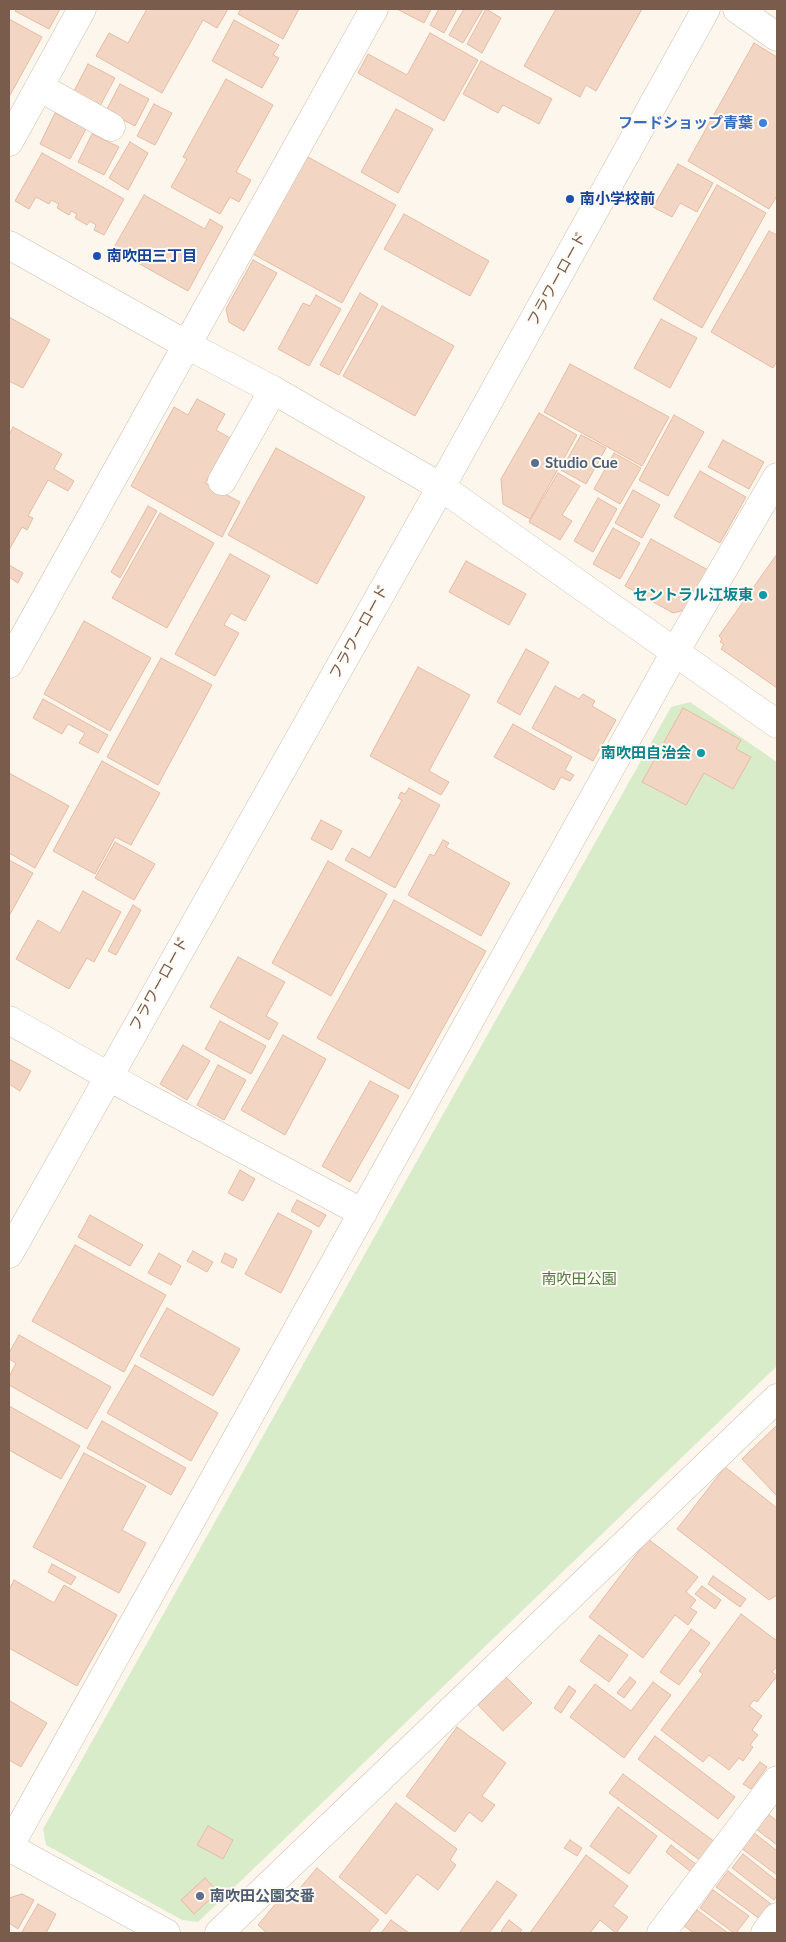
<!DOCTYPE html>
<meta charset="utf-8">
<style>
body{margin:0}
#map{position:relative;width:786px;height:1942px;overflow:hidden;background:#fdf6ec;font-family:Lato,sans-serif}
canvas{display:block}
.frame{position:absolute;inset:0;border:10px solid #7a5c4d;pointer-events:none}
</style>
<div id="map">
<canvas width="786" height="1942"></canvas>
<div class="frame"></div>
</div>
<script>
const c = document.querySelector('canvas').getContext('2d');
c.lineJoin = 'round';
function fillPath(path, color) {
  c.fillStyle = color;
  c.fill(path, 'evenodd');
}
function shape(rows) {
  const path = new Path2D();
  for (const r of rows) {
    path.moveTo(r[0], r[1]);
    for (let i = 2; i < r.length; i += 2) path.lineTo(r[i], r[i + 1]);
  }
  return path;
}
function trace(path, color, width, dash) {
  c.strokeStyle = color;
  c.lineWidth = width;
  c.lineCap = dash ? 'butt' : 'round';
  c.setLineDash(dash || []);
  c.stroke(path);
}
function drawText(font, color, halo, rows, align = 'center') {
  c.font = font + ' Lato,"Noto Sans JP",sans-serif';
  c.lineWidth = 4;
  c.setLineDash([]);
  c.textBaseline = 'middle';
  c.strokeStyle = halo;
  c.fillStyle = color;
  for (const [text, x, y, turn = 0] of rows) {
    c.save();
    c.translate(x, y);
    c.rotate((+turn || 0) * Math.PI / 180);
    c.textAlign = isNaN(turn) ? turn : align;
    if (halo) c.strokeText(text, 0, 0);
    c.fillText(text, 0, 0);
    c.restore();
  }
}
const green = shape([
 [690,702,777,762,777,1366,198,1922,182,1920,46,1845,43,1829,671,707]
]);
const building = shape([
 [16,9,60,9,49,29,15,11,16,9],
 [147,9,228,9,217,28,203,20,162,93,96,56,109,33,128,43,147,9],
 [241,9,299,9,283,39,238,14,241,9],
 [397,9,431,9,424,23,397,9],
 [439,9,457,9,444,33,430,25,439,9],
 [464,9,483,9,463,43,449,35,464,9],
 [486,9,501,18,482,53,467,44,486,9],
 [556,9,642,9,596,91,586,85,580,97,524,66,556,9],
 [9,19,42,37,9,97,9,19],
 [234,20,279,45,273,55,279,58,262,88,212,61,234,20],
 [430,33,478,60,444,121,358,73,368,54,407,75,430,33],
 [754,43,777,57,777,196,769,209,688,161,754,43],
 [481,61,552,99,539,124,503,105,498,113,463,94,481,61],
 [88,64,115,78,100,106,73,93,88,64],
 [226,79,273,105,236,172,251,180,239,202,230,197,220,214,171,187,187,159,183,157,226,79],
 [120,84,149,99,135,126,106,111,120,84],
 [154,104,172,113,155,145,137,136,154,104],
 [396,109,433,129,398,193,361,172,396,109],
 [55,113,86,129,70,159,40,144,55,113],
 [92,134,119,147,104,175,78,162,92,134],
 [130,142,148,153,128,190,109,178,130,142],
 [42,153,124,199,104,235,94,230,96,225,90,221,87,225,75,218,77,214,71,211,69,215,57,208,59,204,51,200,49,204,36,197,29,209,15,201,42,153],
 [306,156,396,205,342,303,253,254,306,156],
 [678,164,713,183,697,212,680,203,672,217,653,207,678,164],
 [717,185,766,213,702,328,653,299,717,185],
 [144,195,205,229,210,219,223,227,188,291,113,249,144,195],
 [404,214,489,261,470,296,384,249,404,214],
 [769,231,777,235,777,361,773,368,711,332,769,231],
 [253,260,277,273,244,331,229,322,226,309,253,260],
 [360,293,378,304,339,375,320,365,360,293],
 [316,295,341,309,309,366,278,349,303,303,310,306,316,295],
 [382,306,454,346,415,416,343,376,382,306],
 [9,317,50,340,23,388,9,381,9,317],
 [661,319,697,338,670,388,634,368,661,319],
 [570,364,669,417,642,466,544,412,570,364],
 [197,399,225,414,216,430,230,438,205,483,240,502,222,537,131,486,174,407,188,415,197,399],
 [539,413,577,435,530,519,503,504,501,479,539,413],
 [674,415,704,432,668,496,639,480,674,415],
 [13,427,62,454,54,469,74,481,68,491,48,480,28,516,33,518,27,530,22,527,9,550,9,435,13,427],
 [581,435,606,448,586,484,561,470,581,435],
 [723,440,764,462,749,489,708,467,723,440],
 [276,448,365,497,317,584,228,535,276,448],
 [614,453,641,468,620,504,594,489,614,453],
 [700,471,746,497,720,543,674,517,700,471],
 [558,473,580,486,562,515,572,521,560,540,529,522,558,473],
 [633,490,660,505,642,538,615,523,633,490],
 [598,498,617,509,593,552,574,541,598,498],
 [148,506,157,511,120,578,111,572,148,506],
 [160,513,214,543,167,628,112,598,160,513],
 [613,528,640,543,620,579,593,564,613,528],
 [651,539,708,570,685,610,673,613,625,586,651,539],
 [230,554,270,576,245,621,231,613,224,625,239,633,215,676,175,654,230,554],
 [777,554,777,688,721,649,724,644,720,642,722,639,719,636,777,554],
 [466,561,526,594,509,625,449,592,466,561],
 [9,565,23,573,18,583,9,577,9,565],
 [84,621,151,658,110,731,44,694,84,621],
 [526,649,549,662,520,715,497,702,526,649],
 [161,658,212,685,158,785,107,757,161,658],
 [418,667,470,695,429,771,449,782,441,795,370,756,418,667],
 [555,686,579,699,583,694,595,701,592,706,616,720,593,761,532,728,555,686],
 [43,699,108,735,98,753,79,743,85,733,68,724,62,734,33,718,43,699],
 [683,708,741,740,736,749,751,757,733,789,704,773,686,805,642,782,683,708],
 [513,724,572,757,565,770,574,775,570,781,561,777,554,790,494,757,513,724],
 [102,761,160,793,131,845,115,837,95,874,53,851,102,761],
 [9,773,69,806,35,868,9,853,9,773],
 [409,788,440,805,395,888,345,860,352,848,370,858,402,800,398,798,401,792,405,794,409,788],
 [321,820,342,831,332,850,311,839,321,820],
 [443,840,449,843,446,847,510,883,481,936,408,895,430,854,434,856,443,840],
 [115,842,155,864,134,900,95,878,115,842],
 [9,860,33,873,9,916,9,860],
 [328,861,387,894,331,996,272,963,328,861],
 [83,891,121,912,94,962,87,958,69,989,16,959,38,920,60,933,83,891],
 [394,900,486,951,409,1089,317,1038,394,900],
 [133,905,141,910,116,955,108,951,133,905],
 [238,957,285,982,266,1016,278,1023,269,1040,210,1007,238,957],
 [220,1021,266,1046,251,1074,205,1049,220,1021],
 [283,1035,326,1059,285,1135,241,1110,283,1035],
 [183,1045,210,1061,187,1100,160,1084,183,1045],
 [9,1059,31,1071,20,1091,9,1084,9,1059],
 [218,1065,246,1080,224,1120,197,1105,218,1065],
 [370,1081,399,1096,350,1182,322,1166,370,1081],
 [240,1170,255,1179,243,1201,228,1193,240,1170],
 [297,1200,326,1215,319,1227,291,1211,297,1200],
 [278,1213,312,1231,281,1293,245,1274,278,1213],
 [90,1215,143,1245,130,1266,78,1237,90,1215],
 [75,1245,166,1295,124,1372,32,1321,75,1245],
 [193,1251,213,1262,207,1272,187,1261,193,1251],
 [159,1253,181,1266,171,1285,148,1273,159,1253],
 [225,1253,237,1259,233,1268,221,1262,225,1253],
 [167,1308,240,1349,213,1396,140,1356,167,1308],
 [19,1335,111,1387,87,1429,9,1385,9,1377,16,1363,9,1359,9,1353,19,1335],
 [135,1365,218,1413,191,1461,107,1413,135,1365],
 [9,1406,80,1446,61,1479,9,1450,9,1406],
 [102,1421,186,1468,171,1495,87,1448,102,1421],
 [777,1425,777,1496,742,1459,777,1425],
 [84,1453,146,1486,122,1530,146,1543,119,1593,33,1547,84,1453],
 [725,1467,777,1508,777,1595,769,1600,677,1529,725,1467],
 [648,1539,698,1577,686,1592,696,1600,690,1608,697,1612,688,1625,675,1615,643,1658,589,1617,648,1539],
 [52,1564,76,1577,71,1585,48,1572,52,1564],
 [713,1576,746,1599,740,1607,708,1584,713,1576],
 [14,1580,54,1603,64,1585,117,1615,77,1686,9,1648,9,1590,14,1580],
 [702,1586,721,1600,715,1609,695,1594,702,1586],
 [741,1614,777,1641,777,1666,772,1672,777,1676,757,1702,754,1700,749,1706,762,1716,752,1730,758,1735,750,1745,753,1747,743,1761,739,1758,729,1770,709,1755,703,1762,661,1730,703,1674,699,1671,741,1614],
 [691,1629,710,1643,679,1685,660,1672,691,1629],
 [599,1635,628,1655,609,1682,580,1661,599,1635],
 [506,1677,532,1703,503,1731,478,1705,506,1677],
 [630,1677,636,1682,624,1698,617,1693,630,1677],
 [653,1682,671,1695,624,1758,570,1717,595,1684,631,1711,653,1682],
 [569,1686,576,1691,561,1713,554,1708,569,1686],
 [10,1701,47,1723,21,1767,9,1760,9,1704,10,1701],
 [457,1727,506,1763,482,1796,495,1805,482,1822,469,1812,455,1832,406,1796,457,1727],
 [655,1736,735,1797,718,1819,638,1759,655,1736],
 [760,1762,767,1767,751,1789,743,1784,760,1762],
 [623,1774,715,1842,701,1861,609,1793,623,1774],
 [396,1803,457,1849,450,1860,456,1865,438,1890,417,1874,386,1914,339,1877,396,1803],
 [618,1807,657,1836,629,1874,590,1846,618,1807],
 [767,1813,777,1821,777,1845,756,1829,767,1813],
 [208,1826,233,1840,223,1859,197,1845,208,1826],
 [753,1832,777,1851,777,1875,741,1848,753,1832],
 [570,1840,582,1848,577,1856,564,1848,570,1840],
 [671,1845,697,1865,691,1872,666,1852,671,1845],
 [743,1854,777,1881,777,1895,774,1900,732,1868,743,1854],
 [586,1855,628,1886,613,1906,628,1917,616,1933,600,1920,590,1933,530,1933,586,1855],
 [317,1868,379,1920,368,1933,267,1933,258,1925,288,1889,295,1894,317,1868],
 [728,1871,771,1904,760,1919,716,1887,728,1871],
 [205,1878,218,1892,194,1914,181,1900,205,1878],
 [497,1881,517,1895,489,1933,459,1933,497,1881],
 [713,1890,749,1916,736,1933,734,1933,700,1908,713,1890],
 [22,1894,34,1900,18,1929,9,1923,9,1898,22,1894],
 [38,1904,56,1914,46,1933,25,1933,22,1932,38,1904],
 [697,1910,728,1933,694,1933,684,1926,697,1910],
 [391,1920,409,1933,381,1933,391,1920],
 [509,1920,522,1930,519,1933,504,1933,501,1931,509,1920]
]);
const minor = shape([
 [737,9,777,37],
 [39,87,111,127],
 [9,142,82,9],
 [9,245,187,345,273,390,441,487,777,724],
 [222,481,273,390],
 [9,664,374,9],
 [9,1020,140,1094,363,1213],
 [9,1254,441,487,706,9],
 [9,1847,675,652,777,477],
 [9,1847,166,1933],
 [219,1933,777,1398],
 [661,1933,777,1780],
 [765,1933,777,1917]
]);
const markers = [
 [763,123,5,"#3f7fe0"],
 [570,199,5,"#1a4fb4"],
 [97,256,5,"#1a4fb4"],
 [535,463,5,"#5c6f8a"],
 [763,595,5,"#0f9aa8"],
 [701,753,5,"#0f9aa8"],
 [200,1896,5,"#5c6f8a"]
];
const shopNames = [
 ["フードショップ青葉",753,123]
];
const transitNames = [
 ["南小学校前",580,199],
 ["南吹田三丁目",107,256]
];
const streetNames = [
 ["フラワーロード",557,279,-61],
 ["フラワーロード",359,632,-61],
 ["フラワーロード",159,984,-61]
];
const serviceNames = [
 ["Studio Cue",545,463],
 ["南吹田公園交番",210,1896]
];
const cultureNames = [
 ["セントラル江坂東",753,595],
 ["南吹田自治会",691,753]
];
const parkNames = [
 ["南吹田公園",579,1279]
];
fillPath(green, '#d8ecc9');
fillPath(building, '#f3d5c3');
trace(building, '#e6bba3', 1);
trace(minor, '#d1beb0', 29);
trace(minor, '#fff', 28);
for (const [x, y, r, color] of markers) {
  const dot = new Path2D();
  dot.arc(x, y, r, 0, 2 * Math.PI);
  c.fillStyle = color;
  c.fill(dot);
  trace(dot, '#fffaf3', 2);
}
drawText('bold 15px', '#366cbe', '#fffaf3', shopNames, 'right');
drawText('bold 15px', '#164399', '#fffaf3', transitNames, 'left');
drawText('15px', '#7a5c4d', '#fffaf3', streetNames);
drawText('bold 15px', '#4e5e75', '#fffaf3', serviceNames, 'left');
drawText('bold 15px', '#0d838f', '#fffaf3', cultureNames, 'right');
drawText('15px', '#537a41', '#fffaf3', parkNames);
</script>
